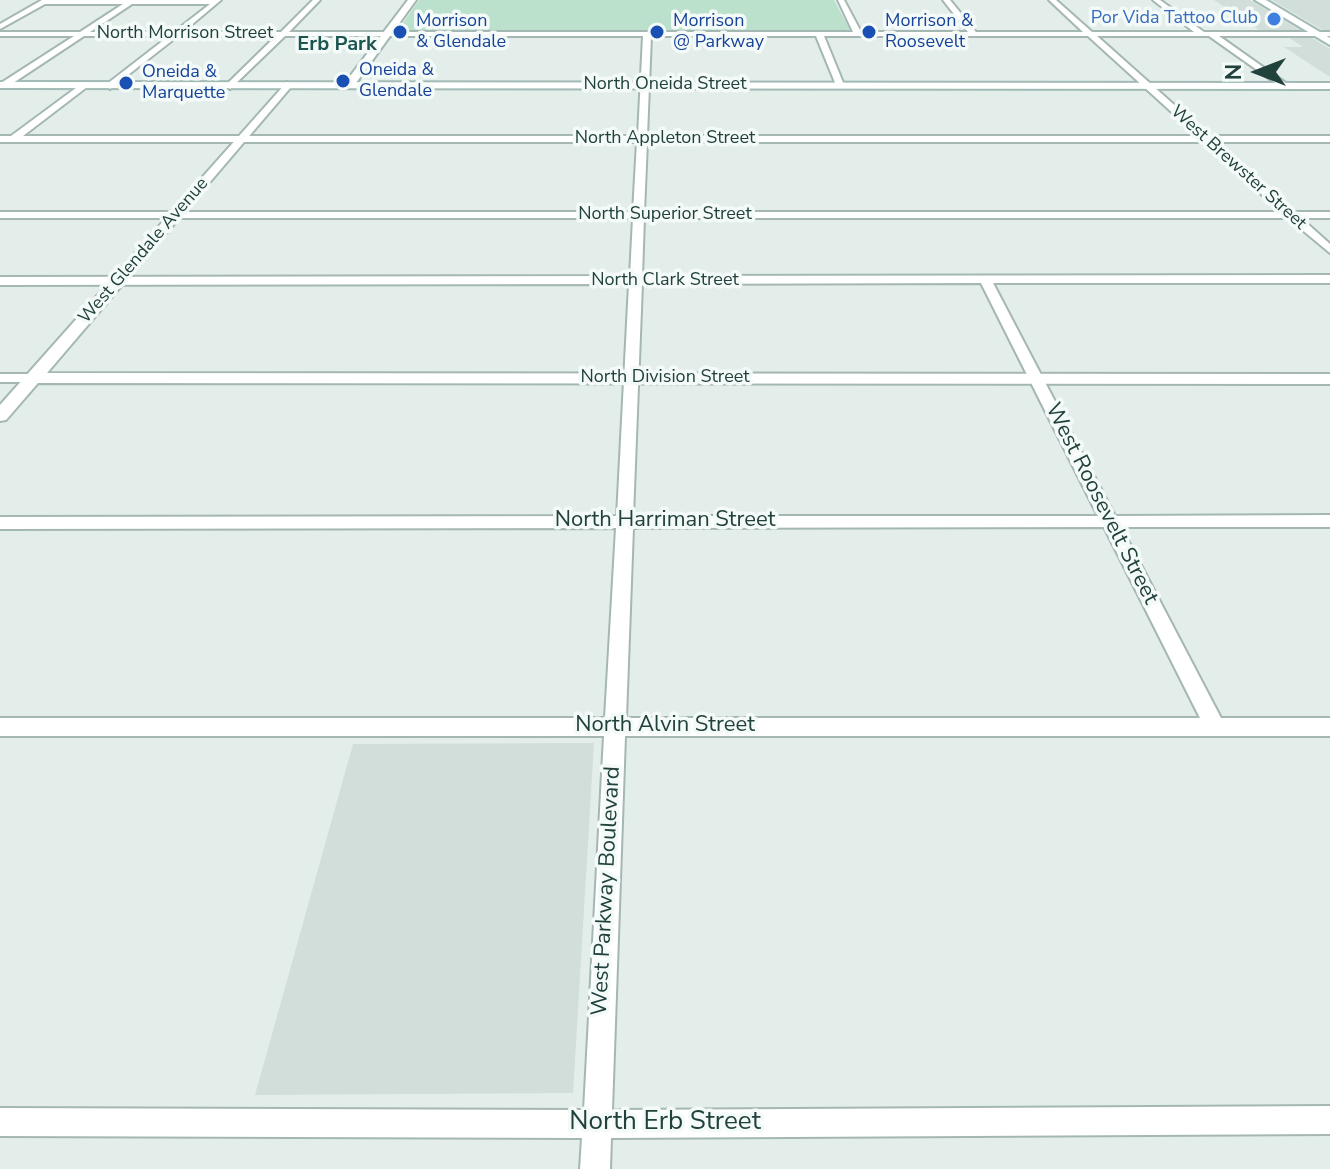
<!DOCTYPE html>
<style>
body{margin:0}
#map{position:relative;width:1330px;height:1169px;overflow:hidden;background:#e3eeeb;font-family:"Nunito Sans",sans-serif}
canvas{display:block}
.north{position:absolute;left:1218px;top:32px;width:80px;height:80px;-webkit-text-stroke:6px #f4faf8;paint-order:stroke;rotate:270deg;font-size:22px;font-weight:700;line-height:32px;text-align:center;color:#21413d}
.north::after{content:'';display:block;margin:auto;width:28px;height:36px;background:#21413d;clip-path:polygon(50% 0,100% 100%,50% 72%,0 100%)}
</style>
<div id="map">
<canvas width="1330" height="1169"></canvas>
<div class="north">N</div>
</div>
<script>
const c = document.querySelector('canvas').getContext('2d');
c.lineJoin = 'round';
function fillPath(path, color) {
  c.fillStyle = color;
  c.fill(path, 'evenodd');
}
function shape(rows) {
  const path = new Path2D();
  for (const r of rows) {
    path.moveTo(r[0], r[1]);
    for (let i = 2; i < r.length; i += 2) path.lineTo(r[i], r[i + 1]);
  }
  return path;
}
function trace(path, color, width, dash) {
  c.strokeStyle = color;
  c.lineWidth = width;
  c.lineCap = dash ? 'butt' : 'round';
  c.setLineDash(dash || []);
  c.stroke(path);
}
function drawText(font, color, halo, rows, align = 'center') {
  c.font = font + ' "Nunito Sans",sans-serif';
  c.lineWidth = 7;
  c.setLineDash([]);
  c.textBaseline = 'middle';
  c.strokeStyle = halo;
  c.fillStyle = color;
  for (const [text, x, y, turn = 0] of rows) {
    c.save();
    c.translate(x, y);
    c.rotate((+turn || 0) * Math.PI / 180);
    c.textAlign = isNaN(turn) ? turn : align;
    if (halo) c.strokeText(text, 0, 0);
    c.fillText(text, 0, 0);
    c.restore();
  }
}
const built = shape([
 [1214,0,1250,0,1302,31,1261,31],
 [1272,0,1330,0,1330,31,1324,31],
 [1286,36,1309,36,1330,49,1330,77,1284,47,1303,47],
 [594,743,573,1093,255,1095,353,744]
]);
const green = shape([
 [419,0,834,0,851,32,397,32]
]);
const minor = shape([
 [42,0,221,0,183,32,281,32,313,0,320,0,289,32,853,32,838,0,844,0,861,32,968,32,943,0,950,0,976,32,1083,32,1049,0,1056,0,1092,32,1194,32,1153,0,1160,0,1204,32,1330,32,1330,36,1219,36,1287,84,1284,89,1209,36,1097,36,1209,136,1330,136,1330,142,1215,142,1294,212,1330,212,1330,218,1301,218,1330,244,1330,253,1288,218,644,218,642,276,1330,275,1330,283,993,283,1115,516,1330,515,1330,527,1121,527,1221,718,1330,718,1330,736,625,736,612,1110,1330,1106,1330,1134,611,1138,610,1169,580,1169,582,1138,0,1136,0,1108,584,1110,604,736,0,736,0,718,605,718,616,528,0,529,0,517,617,516,629,284,0,285,0,277,630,276,633,218,0,218,0,212,633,212,637,142,0,142,0,136,11,136,84,82,87,87,23,136,638,136,643,36,285,36,230,89,227,84,276,36,178,36,110,89,107,84,169,36,84,36,7,87,1,87,1,83,74,36,0,36,0,32,80,32,123,4,45,4,0,29,0,24,42,0],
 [132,4,210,4,174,32,90,32,132,4],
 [651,36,816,36,836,85,840,88,844,85,824,36,1088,36,1198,136,647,136,651,36],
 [647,142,1204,142,1281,212,644,212,647,142],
 [981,283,1098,516,633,516,642,284,981,283],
 [1104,527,1200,718,626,718,633,528,1104,527],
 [0,374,33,374,40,378,33,382,0,382,0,374]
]);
const tertiary = shape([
 [408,0,416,0,353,87,345,87,345,83,408,0],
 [287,82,292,85,291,87,47,373,1330,374,1330,384,38,383,6,420,0,421,0,405,287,82]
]);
const secondary = shape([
 [1255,0,1266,0,1330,38,1330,45,1255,0],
 [0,82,1330,83,1330,89,0,88,0,82]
]);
const markers = [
 [1274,19,8,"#3f7fe0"],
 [400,32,8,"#1a4fb4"],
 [657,32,8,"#1a4fb4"],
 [869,32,8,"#1a4fb4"],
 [343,81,8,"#1a4fb4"],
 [126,83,8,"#1a4fb4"]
];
const farShopnames = [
 ["Por Vida Tattoo Club",1258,19]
];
const farTransitnames = [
 ["Morrison",416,22],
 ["& Glendale",416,43],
 ["Morrison",673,22],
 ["@ Parkway",673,43],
 ["Morrison &",885,22],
 ["Roosevelt",885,43],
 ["Oneida &",359,71],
 ["Glendale",359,92],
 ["Oneida &",142,73],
 ["Marquette",142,94]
];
const farStreetnames = [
 ["North Morrison Street",185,34],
 ["North Oneida Street",665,85],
 ["North Appleton Street",665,139],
 ["West Brewster Street",1238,168,42],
 ["North Superior Street",665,215],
 ["West Glendale Avenue",144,251,-49],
 ["North Clark Street",665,281],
 ["North Division Street",665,378]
];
const farNeighbourhoodnames = [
 ["Erb Park",337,45]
];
const streetNames = [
 ["West Roosevelt Street",1101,504,63],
 ["North Harriman Street",665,521],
 ["North Alvin Street",665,726],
 ["West Parkway Boulevard",607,891,-87]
];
const nearStreetnames = [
 ["North Erb Street",665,1123]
];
fillPath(built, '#d1deda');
fillPath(green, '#bbe0cb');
trace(minor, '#a5b7b3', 4);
trace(tertiary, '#a5b7b3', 4);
trace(secondary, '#a1bab5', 4);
fillPath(minor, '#fff');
fillPath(tertiary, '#fff');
fillPath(secondary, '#fff');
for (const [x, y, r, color] of markers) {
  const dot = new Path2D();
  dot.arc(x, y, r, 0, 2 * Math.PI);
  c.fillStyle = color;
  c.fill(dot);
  trace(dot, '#f4faf8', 3);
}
drawText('18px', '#366cbe', '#f4faf8', farShopnames, 'right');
drawText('18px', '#164399', '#f4faf8', farTransitnames, 'left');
drawText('18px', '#21413d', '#f4faf8', farStreetnames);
drawText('bold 20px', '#1c5450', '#f4faf8', farNeighbourhoodnames);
drawText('22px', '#21413d', '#f4faf8', streetNames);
drawText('26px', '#21413d', '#f4faf8', nearStreetnames);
</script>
